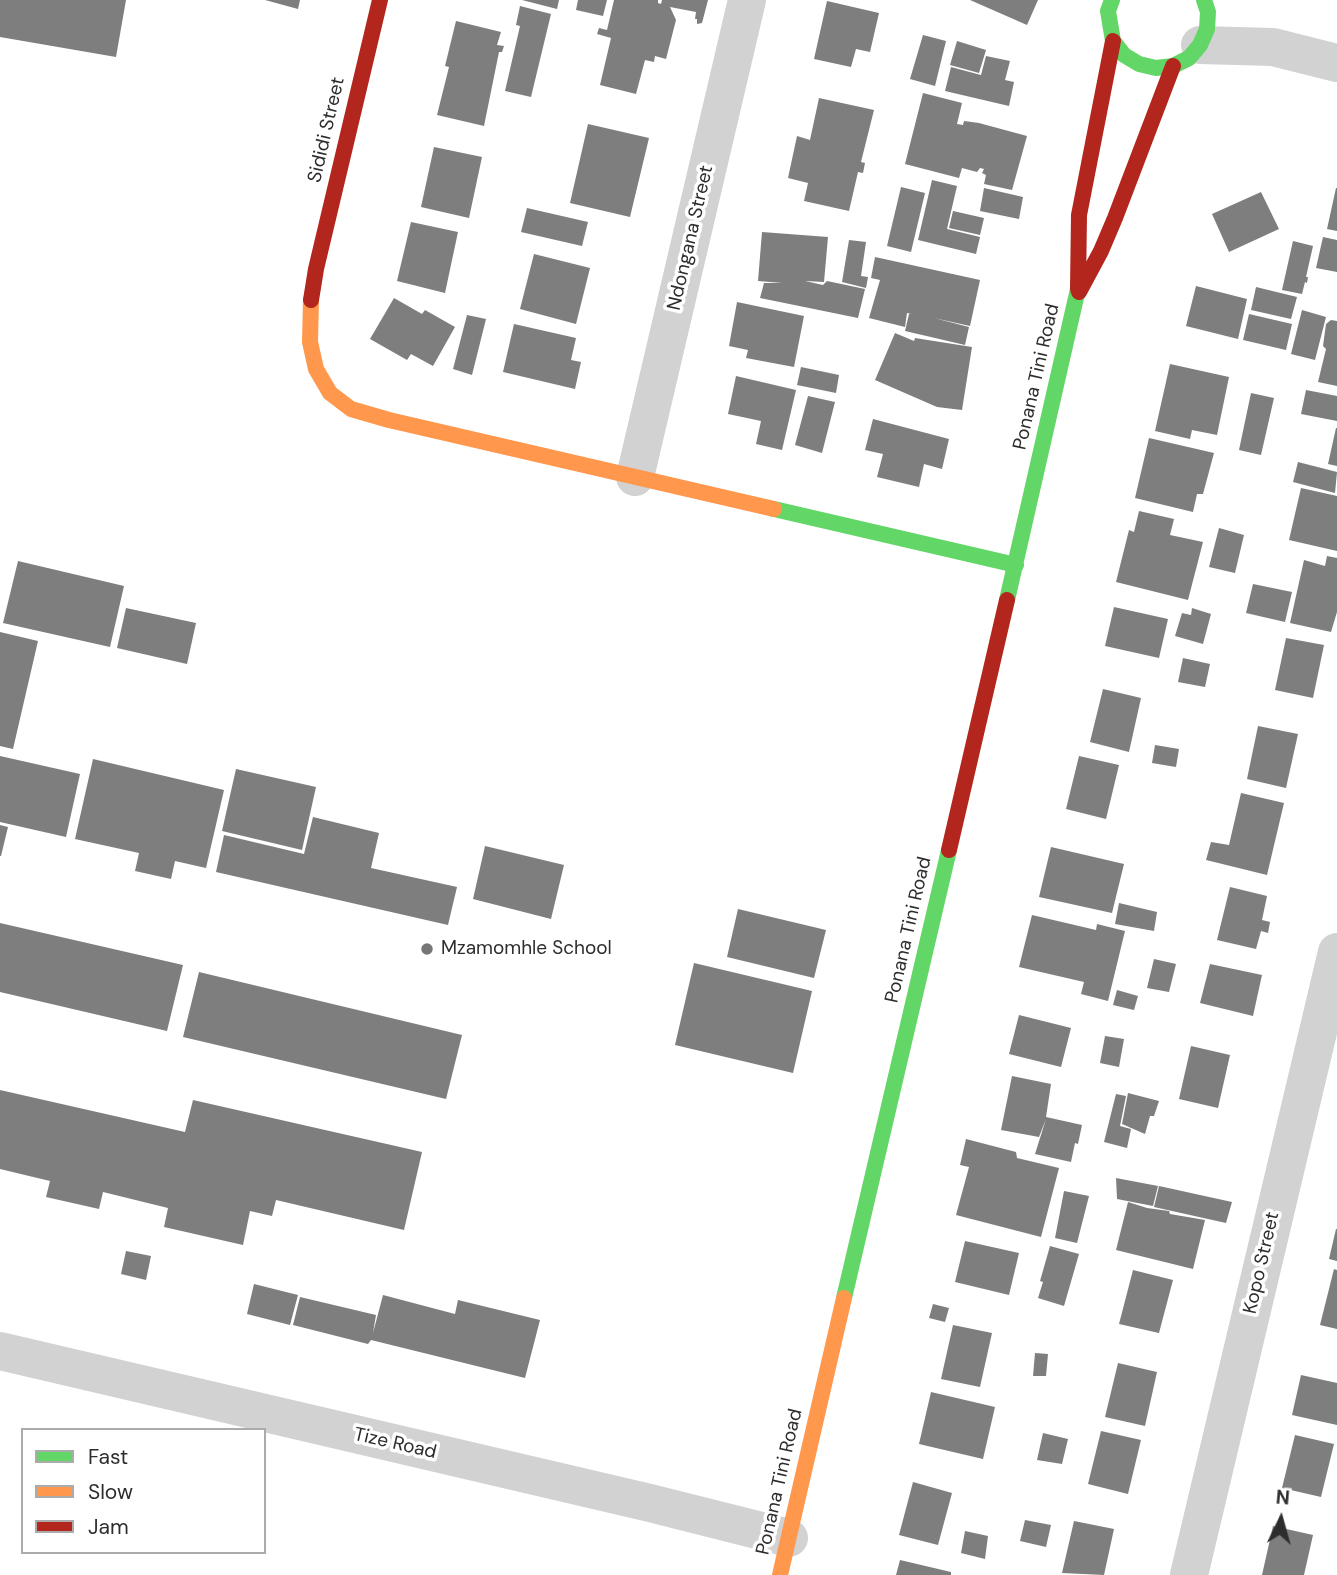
<!DOCTYPE html>
<style>
body{margin:0}
#map{position:relative;width:1337px;height:1575px;overflow:hidden;background:#fff;font-family:"DM Sans",sans-serif}
canvas{display:block}
.legend{position:absolute;left:21px;top:1428px;width:245px;height:126px;box-sizing:border-box;background:#fff;border:2px solid #ababab;margin:0;padding:9px 12px;list-style:none;font-size:21px;color:#2d2d2d}
.legend li{display:flex;align-items:center;gap:14px;height:35px}
.legend b{width:35px;border:2px solid #ababab}
.north{position:absolute;left:1246px;top:1484px;width:70px;height:70px;-webkit-text-stroke:5px #fff;paint-order:stroke;rotate:5deg;font-size:19px;font-weight:700;line-height:28px;text-align:center;color:#2d2d2d}
.north::after{content:'';display:block;margin:auto;width:24px;height:32px;background:#2d2d2d;clip-path:polygon(50% 0,100% 100%,50% 72%,0 100%)}
</style>
<div id="map">
<canvas width="1337" height="1575"></canvas>
<ul class="legend">
<li><b style="height:9px;background:#63d668"></b>Fast</li>
<li><b style="height:9px;background:#ff974d"></b>Slow</li>
<li><b style="height:9px;background:#b3261e"></b>Jam</li>
</ul>
<div class="north">N</div>
</div>
<script>
const c = document.querySelector('canvas').getContext('2d');
c.lineJoin = 'round';
function fillPath(path, color) {
  c.fillStyle = color;
  c.fill(path, 'evenodd');
}
function shape(rows) {
  const path = new Path2D();
  for (const r of rows) {
    path.moveTo(r[0], r[1]);
    for (let i = 2; i < r.length; i += 2) path.lineTo(r[i], r[i + 1]);
  }
  return path;
}
function trace(path, color, width, dash) {
  c.strokeStyle = color;
  c.lineWidth = width;
  c.lineCap = dash ? 'butt' : 'round';
  c.setLineDash(dash || []);
  c.stroke(path);
}
function drawText(font, color, halo, rows, align = 'center') {
  c.font = font + ' "DM Sans",sans-serif';
  c.lineWidth = 7;
  c.setLineDash([]);
  c.textBaseline = 'middle';
  c.strokeStyle = halo;
  c.fillStyle = color;
  for (const [text, x, y, turn = 0] of rows) {
    c.save();
    c.translate(x, y);
    c.rotate((+turn || 0) * Math.PI / 180);
    c.textAlign = isNaN(turn) ? turn : align;
    if (halo) c.strokeText(text, 0, 0);
    c.fillText(text, 0, 0);
    c.restore();
  }
}
const building = shape([
 [0,0,126,0,116,57,0,37],
 [265,0,300,0,298,9],
 [522,0,559,0,557,9],
 [578,0,607,0,603,16,576,10],
 [614,0,658,0,658,3,661,4,662,0,708,0,702,23,697,24,697,19,695,19,696,12,670,7,676,20,666,59,655,56,654,62,645,60,636,94,600,85,611,38,597,34,599,28,607,30],
 [970,0,1038,0,1027,25],
 [827,1,879,13,870,52,856,49,851,67,814,59],
 [520,6,551,14,531,97,505,91,520,26,516,25],
 [456,21,501,32,497,45,504,46,502,52,499,52,484,126,437,115,449,67,445,66],
 [923,35,946,41,935,86,910,79],
 [957,41,986,50,979,73,950,65],
 [986,56,1010,61,1005,80,1014,82,1009,106,945,91,951,67,981,75],
 [923,93,962,103,957,124,963,125,964,121,979,123,1027,136,1012,190,984,184,986,175,982,173,984,169,980,168,977,172,962,168,959,178,905,164],
 [819,98,874,110,861,162,865,163,863,173,858,172,849,211,804,201,808,183,788,178,797,136,810,140],
 [588,124,649,138,630,217,570,203],
 [434,147,482,157,469,218,421,207],
 [932,180,957,186,947,229,980,237,976,254,918,240],
 [901,187,925,193,911,252,887,246],
 [984,188,1023,197,1019,219,980,211],
 [1336,188,1337,188,1337,231,1327,229],
 [1261,192,1279,229,1229,252,1212,214],
 [527,208,588,222,582,246,521,232],
 [953,211,984,218,980,235,949,228],
 [411,222,458,232,445,293,397,281],
 [762,232,828,237,824,282,805,281,803,285,805,281,823,285,827,281,865,289,858,318,760,298,764,283,782,283,758,281],
 [1323,237,1337,240,1337,272,1316,268],
 [849,240,866,242,861,276,868,277,866,288,842,282],
 [1293,241,1313,246,1306,277,1308,277,1307,283,1305,282,1302,294,1282,290],
 [534,254,590,268,576,324,520,309],
 [875,257,980,280,970,326,934,318,969,327,965,345,905,331,909,314,911,314,907,313,905,327,869,318,880,280,871,278],
 [1196,286,1247,299,1238,339,1186,326],
 [1256,287,1297,297,1291,319,1251,310],
 [394,298,422,314,425,310,455,327,433,366,411,354,407,360,370,339],
 [737,302,804,316,794,367,746,358,748,350,729,346],
 [1302,310,1326,317,1315,360,1291,354],
 [1249,314,1292,324,1286,350,1243,340],
 [467,315,486,319,472,375,453,369],
 [1331,320,1337,321,1337,386,1318,382,1326,349,1323,346,1326,324],
 [514,324,576,338,571,360,581,362,575,389,503,372],
 [895,333,914,341,915,338,972,347,962,410,937,407,875,380],
 [1170,364,1229,377,1217,435,1192,430,1190,439,1155,431],
 [801,367,839,375,836,393,797,385],
 [736,376,796,390,782,450,756,444,761,421,728,414],
 [1306,390,1337,396,1337,421,1301,414],
 [1251,393,1274,398,1261,455,1239,450],
 [808,396,835,402,822,453,795,445],
 [873,419,949,439,942,469,924,464,919,487,877,477,883,454,865,450],
 [1336,428,1337,428,1337,466,1328,464],
 [1149,438,1214,453,1203,494,1197,494,1193,512,1135,498],
 [1298,462,1337,472,1335,493,1293,482],
 [1301,488,1337,496,1337,551,1289,540],
 [1139,511,1174,519,1170,535,1203,542,1188,600,1116,582,1129,530,1134,532],
 [1219,528,1244,535,1235,573,1209,567],
 [1327,556,1337,558,1337,612,1331,632,1290,623,1304,560,1325,566],
 [18,561,124,586,110,647,3,623],
 [1253,584,1292,592,1285,622,1246,613],
 [1114,607,1168,619,1159,658,1105,646],
 [126,608,196,623,187,664,117,648],
 [1192,608,1211,614,1203,644,1175,636,1182,613,1191,615],
 [0,632,38,641,13,749,0,746],
 [1286,638,1324,645,1313,698,1275,690],
 [1183,658,1210,664,1205,687,1178,682],
 [1103,689,1141,698,1129,752,1090,742],
 [1258,726,1298,734,1286,788,1247,779],
 [1155,745,1179,749,1176,767,1152,763],
 [0,756,80,774,66,837,0,822],
 [1079,756,1119,765,1106,819,1066,809],
 [93,759,224,790,206,868,175,861,171,879,135,871,139,853,75,839],
 [236,769,316,787,302,850,222,831],
 [1241,793,1284,803,1267,875,1206,860,1211,842,1229,845],
 [313,817,379,833,371,868,457,887,448,925,216,872,224,835,304,854],
 [0,825,8,827,1,856,0,856],
 [485,846,564,865,551,919,473,899],
 [1051,847,1124,864,1112,913,1039,897],
 [1230,887,1267,896,1262,920,1270,922,1268,933,1261,931,1256,949,1217,940],
 [1119,903,1157,912,1154,931,1115,924],
 [738,909,826,930,814,978,727,957],
 [1032,915,1096,930,1097,924,1125,931,1108,1001,1081,994,1084,982,1019,967],
 [0,923,183,965,167,1031,0,992],
 [1154,959,1176,964,1169,992,1147,988],
 [694,963,812,991,793,1073,675,1045],
 [1210,964,1262,975,1253,1016,1200,1003],
 [199,972,462,1035,446,1099,183,1037],
 [1117,990,1138,996,1134,1010,1113,1005],
 [1019,1015,1071,1028,1061,1067,1009,1054],
 [1105,1036,1124,1039,1119,1067,1100,1063],
 [1191,1046,1230,1055,1218,1108,1179,1099],
 [1012,1076,1051,1084,1046,1117,1082,1125,1078,1144,1075,1143,1071,1162,1035,1154,1046,1119,1039,1137,1001,1130],
 [0,1090,185,1132,193,1100,422,1152,404,1230,276,1200,272,1216,250,1211,243,1245,164,1227,168,1208,103,1192,99,1209,46,1197,50,1181,0,1169],
 [1128,1093,1159,1101,1154,1116,1150,1116,1145,1134,1122,1124],
 [1116,1094,1126,1096,1120,1126,1131,1129,1127,1148,1104,1142],
 [966,1139,1016,1152,1017,1158,1059,1168,1041,1237,956,1215,969,1167,960,1165],
 [1116,1178,1158,1186,1153,1206,1117,1199],
 [1159,1186,1232,1202,1226,1223,1154,1207],
 [1064,1191,1089,1196,1077,1243,1055,1238],
 [1128,1202,1147,1208,1169,1211,1170,1214,1205,1220,1193,1269,1116,1250],
 [1336,1229,1337,1229,1337,1261,1329,1259],
 [965,1241,1019,1253,1009,1295,955,1282],
 [1050,1246,1079,1254,1064,1306,1038,1298,1043,1282,1040,1281],
 [126,1251,151,1256,146,1280,121,1274],
 [1334,1269,1337,1270,1337,1329,1320,1325],
 [1133,1270,1173,1280,1159,1333,1119,1324],
 [254,1284,298,1295,290,1325,247,1314],
 [383,1295,455,1314,458,1300,540,1320,525,1378,371,1340,368,1344,293,1325,300,1297,376,1315,373,1333],
 [933,1304,949,1308,945,1322,929,1318],
 [953,1325,992,1333,980,1387,941,1379],
 [1035,1353,1048,1354,1046,1376,1033,1376],
 [1118,1363,1157,1372,1145,1426,1105,1417],
 [1301,1375,1337,1383,1337,1425,1292,1415],
 [931,1392,995,1407,983,1459,919,1444],
 [1101,1431,1141,1440,1128,1494,1088,1484],
 [1043,1433,1068,1439,1062,1464,1037,1460],
 [1295,1435,1334,1444,1321,1497,1282,1488],
 [913,1482,952,1493,938,1545,899,1535],
 [1025,1520,1051,1525,1046,1547,1020,1541],
 [1074,1521,1114,1529,1104,1575,1062,1573],
 [1273,1526,1313,1535,1304,1575,1262,1575],
 [965,1531,988,1536,985,1559,961,1553],
 [900,1560,951,1572,951,1575,896,1575]
]);
const street = shape([
 [1200,45,1273,47,1337,63],
 [635,477,747,0],
 [0,1351,650,1503,789,1538],
 [1189,1575,1337,952]
]);
const fast = shape([
 [1112,0,1108,11,1113,41,1124,55,1139,64,1156,68,1173,66,1189,58,1200,45,1207,29,1208,12,1204,0],
 [774,509,1016,565],
 [1007,600,1078,289],
 [844,1298,949,850]
]);
const slow = shape([
 [311,300,310,342,316,369,330,393,351,409,389,420,774,509],
 [780,1575,844,1298]
]);
const jam = shape([
 [1078,289,1079,215,1113,41],
 [1079,292,1101,251,1115,218,1173,66],
 [311,300,316,269,380,0],
 [949,850,1007,600]
]);
const markers = [
 [427,949,7,"#767676"]
];
const streetNames = [
 ["Sididi Street",327,130,-77],
 ["Ndongana Street",691,238,-77],
 ["Ponana Tini Road",1037,377,-77],
 ["Ponana Tini Road",909,930,-77],
 ["Kopo Street",1262,1263,-77],
 ["Tize Road",395,1444,13],
 ["Ponana Tini Road",780,1482,-77]
];
const poiNames = [
 ["Mzamomhle School",441,949]
];
fillPath(building, '#7e7e7e');
trace(street, '#d2d2d2', 38);
trace(fast, '#63d668', 16);
trace(slow, '#ff974d', 16);
trace(jam, '#b3261e', 16);
for (const [x, y, r, color] of markers) {
  const dot = new Path2D();
  dot.arc(x, y, r, 0, 2 * Math.PI);
  c.fillStyle = color;
  c.fill(dot);
  trace(dot, '#fff', 2.5);
}
drawText('19px', '#2d2d2d', '#fff', streetNames);
drawText('19px', '#2d2d2d', '#fff', poiNames, 'left');
</script>
